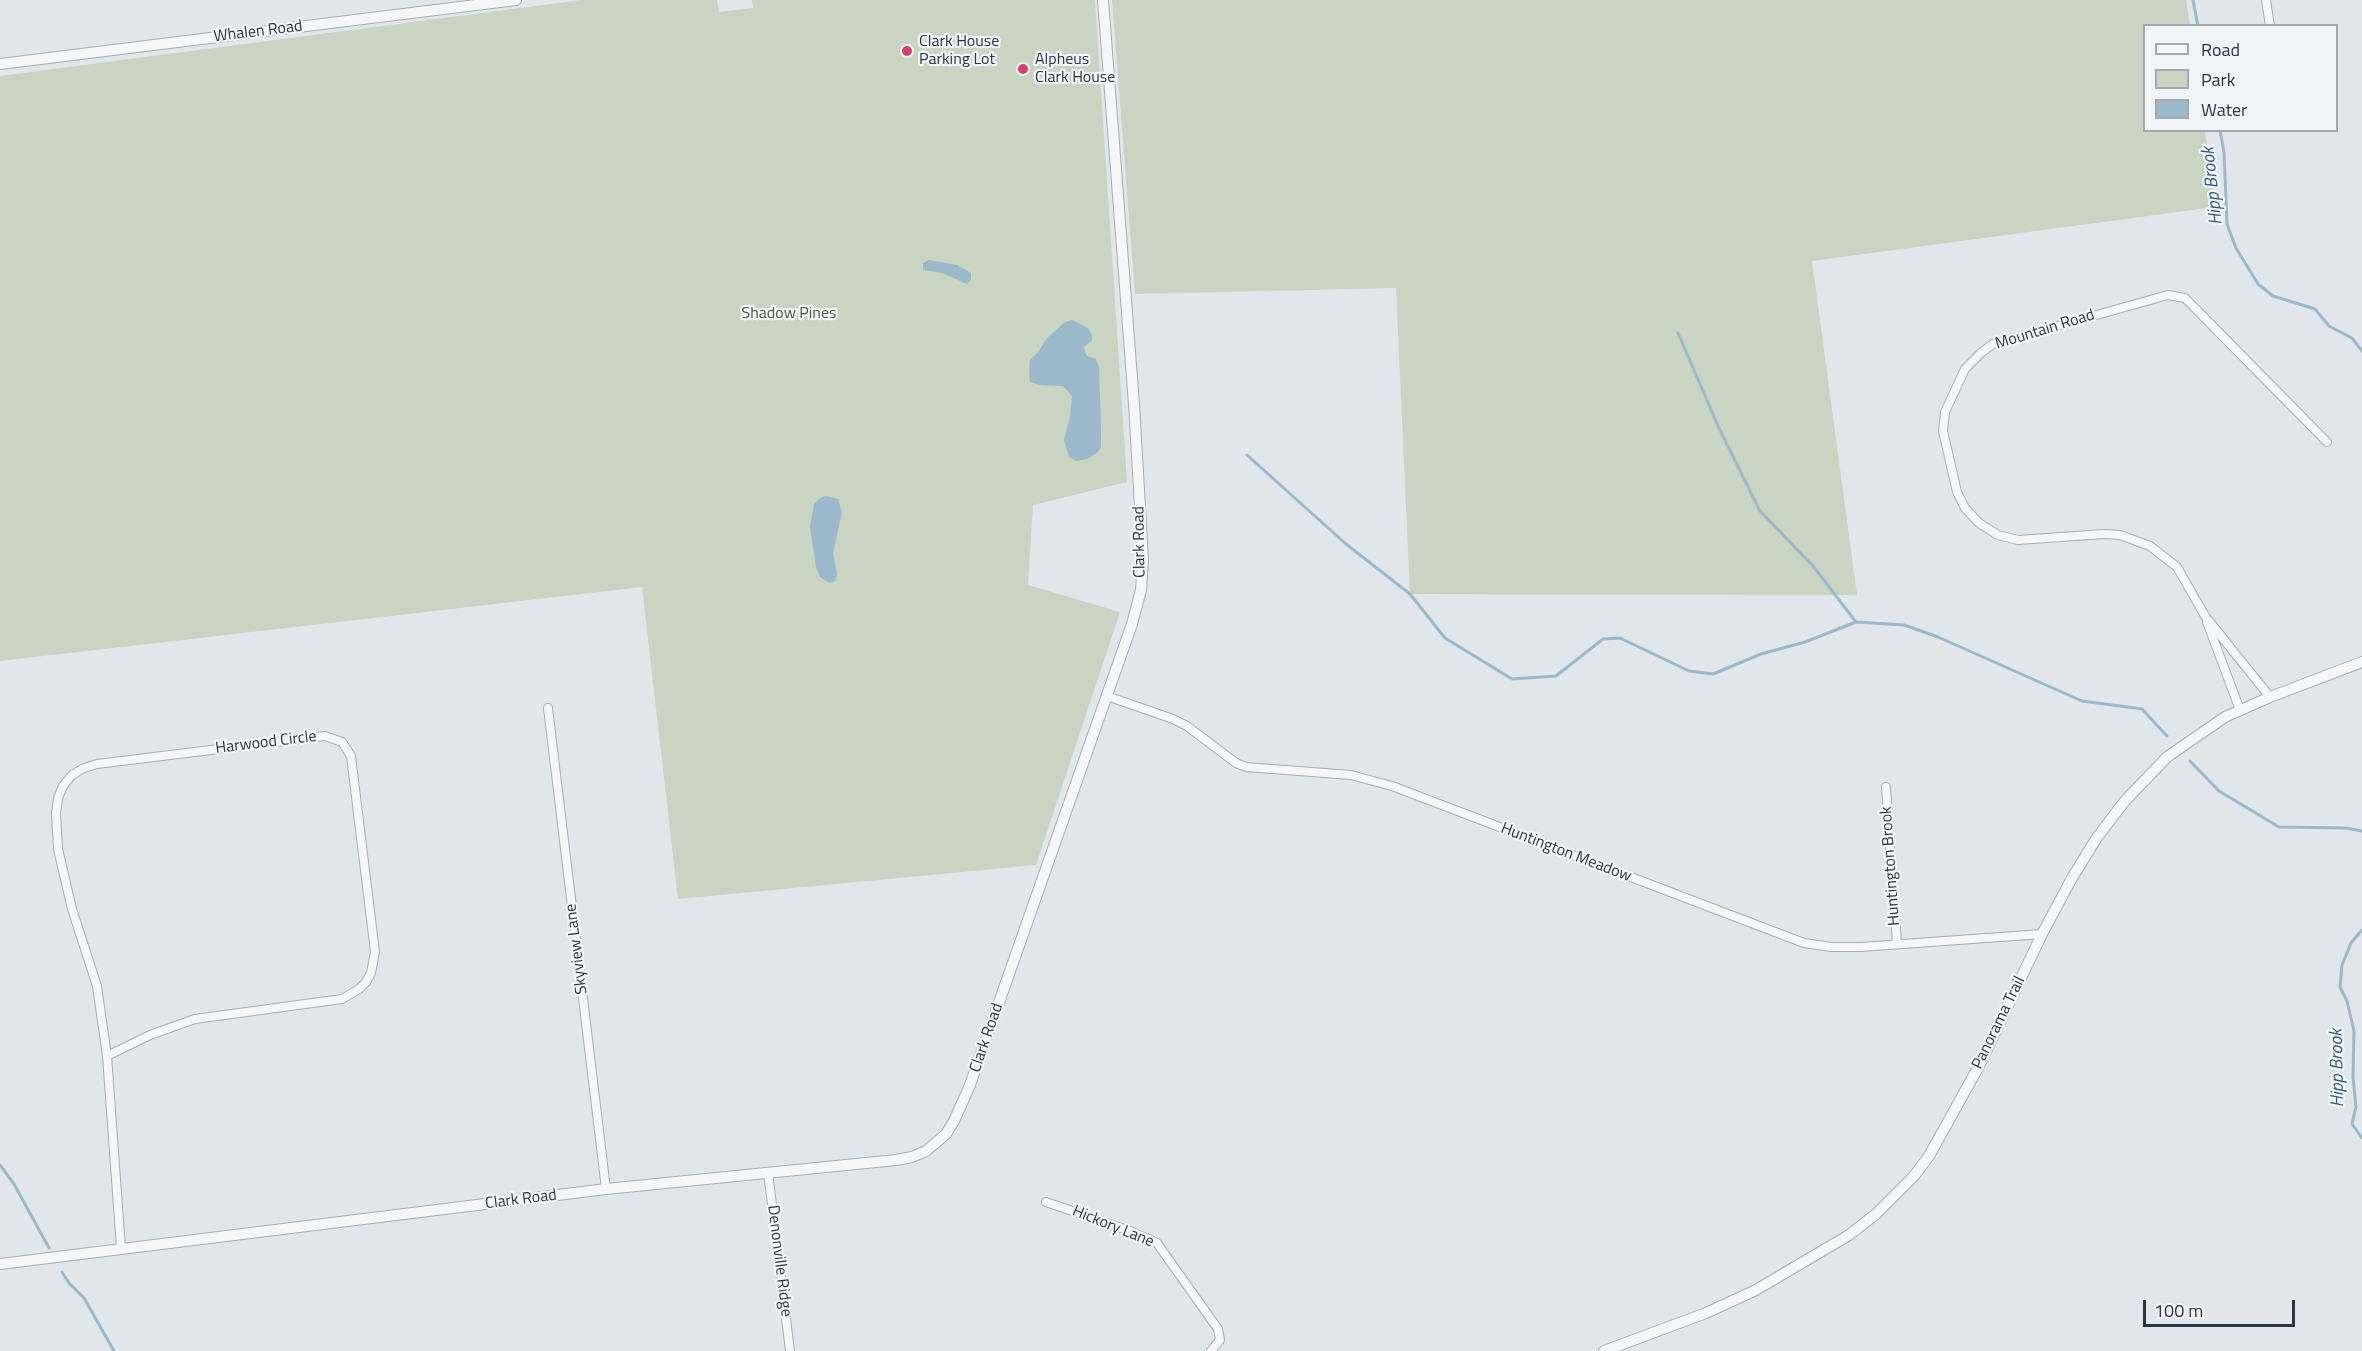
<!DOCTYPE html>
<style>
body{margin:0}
#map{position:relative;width:2362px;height:1351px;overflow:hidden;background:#e1e6ea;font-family:"Titillium Web",sans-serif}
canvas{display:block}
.legend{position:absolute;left:2143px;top:24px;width:195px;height:108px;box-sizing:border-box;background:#f1f4f7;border:2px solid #a1a8af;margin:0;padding:8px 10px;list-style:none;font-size:18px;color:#293542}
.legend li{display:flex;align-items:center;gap:12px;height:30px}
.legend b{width:30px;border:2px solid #a1a8af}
.scale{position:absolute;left:2143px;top:1300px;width:152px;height:27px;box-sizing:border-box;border:3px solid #293542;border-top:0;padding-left:8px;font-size:18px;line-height:21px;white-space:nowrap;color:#293542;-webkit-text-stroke:4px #f1f4f7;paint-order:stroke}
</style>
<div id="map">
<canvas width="2362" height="1351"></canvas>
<ul class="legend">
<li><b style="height:8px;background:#f4f6f8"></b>Road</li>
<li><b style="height:16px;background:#c9d4c2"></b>Park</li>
<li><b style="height:16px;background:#9bb9cb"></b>Water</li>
</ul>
<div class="scale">100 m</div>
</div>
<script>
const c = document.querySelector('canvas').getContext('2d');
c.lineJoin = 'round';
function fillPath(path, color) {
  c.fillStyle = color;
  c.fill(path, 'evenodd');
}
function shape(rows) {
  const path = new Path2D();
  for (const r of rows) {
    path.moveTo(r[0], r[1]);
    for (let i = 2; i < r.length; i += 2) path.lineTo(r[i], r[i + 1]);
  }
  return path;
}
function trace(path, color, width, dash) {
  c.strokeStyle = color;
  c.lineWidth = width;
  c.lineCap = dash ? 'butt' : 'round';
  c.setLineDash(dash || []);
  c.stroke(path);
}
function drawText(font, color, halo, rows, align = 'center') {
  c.font = font + ' "Titillium Web",sans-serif';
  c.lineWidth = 4.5;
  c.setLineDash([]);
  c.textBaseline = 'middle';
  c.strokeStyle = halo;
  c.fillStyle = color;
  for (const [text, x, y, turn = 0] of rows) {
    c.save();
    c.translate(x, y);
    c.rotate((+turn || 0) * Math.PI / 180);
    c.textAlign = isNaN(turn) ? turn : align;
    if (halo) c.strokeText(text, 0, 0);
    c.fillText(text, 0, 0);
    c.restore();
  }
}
const green = shape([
 [581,0,717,0,719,12,753,8,752,0,1095,0,1127,482,1033,505,1028,585,1120,612,1036,865,678,899,642,587,0,661,0,76],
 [1112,0,2186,0,2190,25,2144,26,2144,130,2205,131,2215,207,1812,261,1857,595,1410,594,1396,288,1135,294]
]);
const water = shape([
 [929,260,957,265,971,273,971,280,967,284,942,273,923,270,923,263],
 [1072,320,1088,328,1092,335,1092,340,1084,347,1085,352,1087,356,1096,359,1099,367,1101,429,1101,447,1098,452,1087,459,1076,461,1069,457,1064,440,1070,417,1072,396,1063,386,1040,385,1030,382,1029,372,1030,360,1038,352,1047,338,1065,322],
 [826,496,838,499,842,512,833,553,837,574,835,581,830,583,820,577,816,567,810,527,814,504,820,498]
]);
const stream = shape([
 [2193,0,2198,26],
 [2220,130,2224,152,2227,224,2236,248,2258,284,2273,296,2315,309,2329,326,2352,338,2362,351],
 [1678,333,1718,426,1760,511,1813,566,1856,622],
 [1247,455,1346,544,1410,594,1445,638,1512,679,1556,676,1603,639,1620,638,1689,671,1713,674,1761,654,1805,642,1856,622,1904,625,1938,637,2082,701,2142,709,2167,736],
 [2190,761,2219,791,2279,827,2346,828,2362,831],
 [2362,930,2351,943,2342,965,2340,987,2347,1001,2354,1031,2353,1077,2356,1107,2352,1124,2362,1138],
 [0,1165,14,1184,49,1248],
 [62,1272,69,1283,84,1298,114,1351]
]);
const minor = shape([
 [2266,0,2270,26],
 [2207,622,2240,710],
 [1107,696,1173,719,1187,726,1236,763,1246,767,1351,775,1392,786,1804,943,1831,947,1861,947,2042,934],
 [2270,697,2205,616,2177,567,2150,546,2120,535,2104,534,2018,540,1998,535,1979,523,1965,508,1957,492,1943,431,1945,412,1965,369,1982,352,1993,344,2168,295,2185,298,2327,442],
 [548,708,606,1189],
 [325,736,342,742,351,756,375,952,371,973,366,982,359,989,342,999,195,1019,150,1035,107,1056,97,986,72,909,58,849,56,813,58,798,63,786,72,775,84,768,97,764,325,736],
 [1886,787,1897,944],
 [107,1056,121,1248],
 [768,1172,790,1351],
 [1046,1202,1130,1231,1157,1243,1218,1329,1220,1340,1211,1351]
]);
const tertiary = shape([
 [0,64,516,0],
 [0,1264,606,1189,896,1160,912,1157,926,1151,946,1134,954,1121,970,1085,1132,624,1141,590,1143,559,1134,404,1103,0],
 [1604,1351,1706,1313,1756,1290,1849,1235,1876,1214,1914,1176,1929,1156,1979,1066,2042,934,2072,878,2096,839,2124,802,2167,757,2225,717,2270,697,2362,662]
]);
const markers = [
 [907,51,6,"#d3426b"],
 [1023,69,6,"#d3426b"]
];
const streetNames = [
 ["Whalen Road",258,32,-7],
 ["Mountain Road",2045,330,-17],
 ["Clark Road",1140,542,-91],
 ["Harwood Circle",266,743,-7],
 ["Huntington Meadow",1566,853,21],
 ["Huntington Brook",1891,866,-94],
 ["Skyview Lane",577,949,-97],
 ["Panorama Trail",1999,1023,-64],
 ["Clark Road",987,1038,-71],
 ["Clark Road",521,1200,-7],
 ["Hickory Lane",1113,1227,22],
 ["Denonville Ridge",779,1261,83]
];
const poiNames = [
 ["Clark House",919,42],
 ["Parking Lot",919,60],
 ["Alpheus",1035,60],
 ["Clark House",1035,78]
];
const parkNames = [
 ["Shadow Pines",789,314]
];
const waterNames = [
 ["Hipp Brook",2213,186,-96],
 ["Hipp Brook",2338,1068,-91]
];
fillPath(green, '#c9d4c2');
fillPath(water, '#9bb9cb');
trace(stream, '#9bb9cb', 3);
trace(minor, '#a6adb4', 10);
trace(tertiary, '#a6adb4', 12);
trace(minor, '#f4f6f8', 8);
trace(tertiary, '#f4f6f8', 10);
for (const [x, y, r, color] of markers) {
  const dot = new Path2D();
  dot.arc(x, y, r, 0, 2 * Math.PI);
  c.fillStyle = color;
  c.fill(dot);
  trace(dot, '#f1f4f7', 2);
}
drawText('16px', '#293542', '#f1f4f7', streetNames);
drawText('16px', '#293542', '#f1f4f7', poiNames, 'left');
drawText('16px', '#435e35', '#f1f4f7', parkNames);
drawText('italic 18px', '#315a78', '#f1f4f7', waterNames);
</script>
